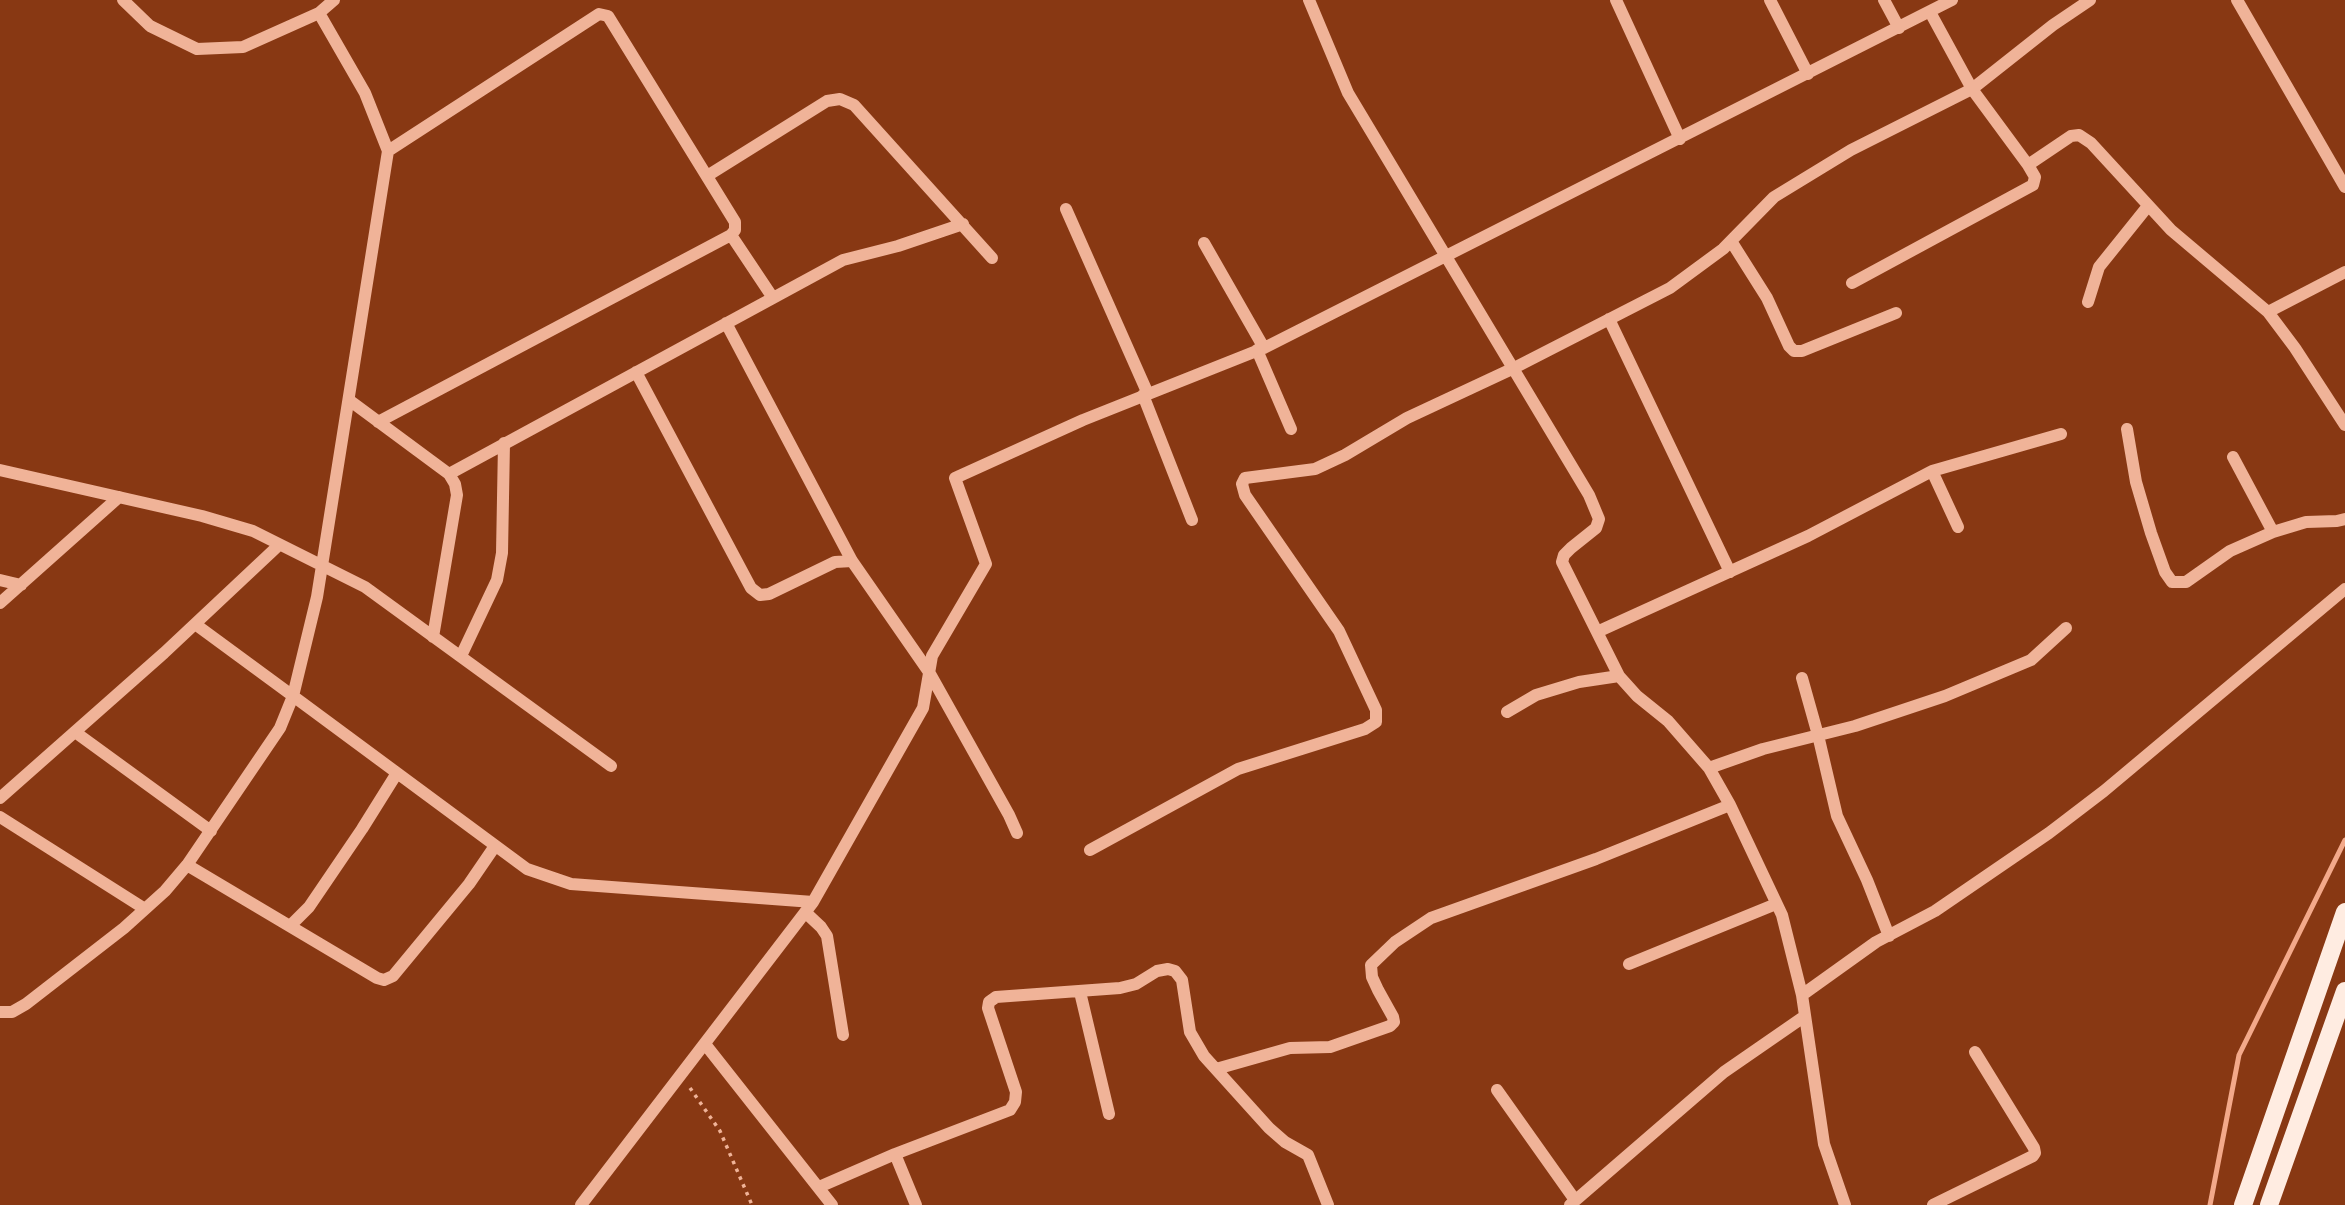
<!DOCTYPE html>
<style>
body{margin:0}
canvas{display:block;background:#883813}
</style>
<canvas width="2345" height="1205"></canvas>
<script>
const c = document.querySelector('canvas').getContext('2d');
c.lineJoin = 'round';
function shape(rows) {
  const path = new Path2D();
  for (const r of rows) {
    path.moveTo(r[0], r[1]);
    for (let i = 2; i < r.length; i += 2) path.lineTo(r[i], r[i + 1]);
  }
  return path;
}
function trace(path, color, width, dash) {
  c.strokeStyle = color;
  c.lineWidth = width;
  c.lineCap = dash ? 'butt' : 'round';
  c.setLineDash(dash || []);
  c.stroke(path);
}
const stream = shape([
 [2210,1205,2239,1055,2345,840]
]);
const path = shape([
 [690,1088,720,1131,752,1205]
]);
const minor = shape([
 [123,0,150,26,197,49,243,47,319,13,334,0],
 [1309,0,1348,93,1589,495,1599,519,1596,528,1571,548,1564,555,1562,562,1597,632,1808,536,1932,471,1958,527],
 [1616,0,1680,139],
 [1770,0,1808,74],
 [1884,0,1899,28],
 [2237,0,2345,187],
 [1930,12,1972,89,2028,165,2071,136,2079,135,2091,143,2171,230,2268,312,2295,348,2345,425],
 [319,13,365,93,388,151,317,597,293,696,527,869,571,884,813,902],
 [707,176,827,101,840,99,854,105,992,258],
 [1066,209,1148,394],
 [731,235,773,298],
 [1731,241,1767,298,1789,346,1794,351,1802,351,1896,313],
 [1204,243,1264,348],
 [1852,283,2033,185,2035,177,2028,165],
 [2088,302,2099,267,2148,206],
 [2268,312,2345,272],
 [1609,319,1730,572],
 [726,323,852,561,929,672,1009,815,1017,833],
 [1257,350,1291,429],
 [636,372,751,588,760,595,769,594,835,562,852,561],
 [1143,395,1192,520],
 [349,400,449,474,455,484,457,495,433,637],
 [378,422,731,235,735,230,735,222,608,16,599,14,388,151],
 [2127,429,2136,482,2151,533,2165,572,2172,582,2186,582,2230,551,2273,532,2306,522,2337,521,2345,519],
 [2233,457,2273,532],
 [0,470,202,516,253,531,365,587,611,766],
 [1932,471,2061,434],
 [449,474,843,260,898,246,963,224],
 [0,580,21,585],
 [0,603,119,497],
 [1597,632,1619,676],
 [461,656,497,580,502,553,504,443],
 [1802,678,1818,735,1837,816,1867,880,1889,936],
 [1507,712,1536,695,1579,682,1619,676,1637,696,1668,721,1709,768,1730,805,1782,915,1802,995],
 [75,732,211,831],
 [1709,768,1763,749,1855,726,1945,696,2031,660,2066,628],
 [0,798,164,653,279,545],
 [0,817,145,909],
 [1090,850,1238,769,1365,729,1376,722,1376,710,1339,631,1245,495,1242,484,1245,478,1315,469,1345,455,1407,418,1514,368,1670,288,1723,249,1774,197,1851,150,1972,89,2053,25,2090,0],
 [187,865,377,978,384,980,393,976,469,884,495,846],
 [805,912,821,927,827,936,843,1035],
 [290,926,309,907,362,829,397,773],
 [1629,964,1776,904],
 [1080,992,1109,1114],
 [0,1012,12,1012,26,1004,124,928,165,891,187,865,280,728,293,696,195,624],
 [705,1044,832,1205],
 [1216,1069,1290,1048,1330,1047,1390,1026,1394,1022,1393,1017,1378,990,1372,977,1371,965,1395,942,1431,918,1596,859,1730,805],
 [1497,1090,1575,1200],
 [895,1154,916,1205],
 [819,1187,895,1154,1010,1110,1015,1102,1016,1092,988,1008,989,1002,996,997,1120,988,1136,984,1157,971,1168,969,1175,971,1182,980,1190,1032,1204,1056,1269,1128,1285,1142,1308,1155,1328,1205],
 [581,1205,813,902,923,708,932,656,986,564,955,478,1083,420,1264,348,1952,0],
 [1570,1205,1724,1072,1805,1016],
 [1845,1205,1824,1144,1802,995,1876,942,1935,911,2049,833,2104,791,2345,589],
 [1933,1205,2033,1156,2035,1153,2034,1148,1975,1052]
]);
const major = shape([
 [2243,1205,2345,912],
 [2269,1205,2345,991]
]);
trace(stream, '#f3a98a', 5);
trace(path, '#f0b398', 3.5, [3.5, 5]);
trace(minor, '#f0b398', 12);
trace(major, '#ffece1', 18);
</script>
